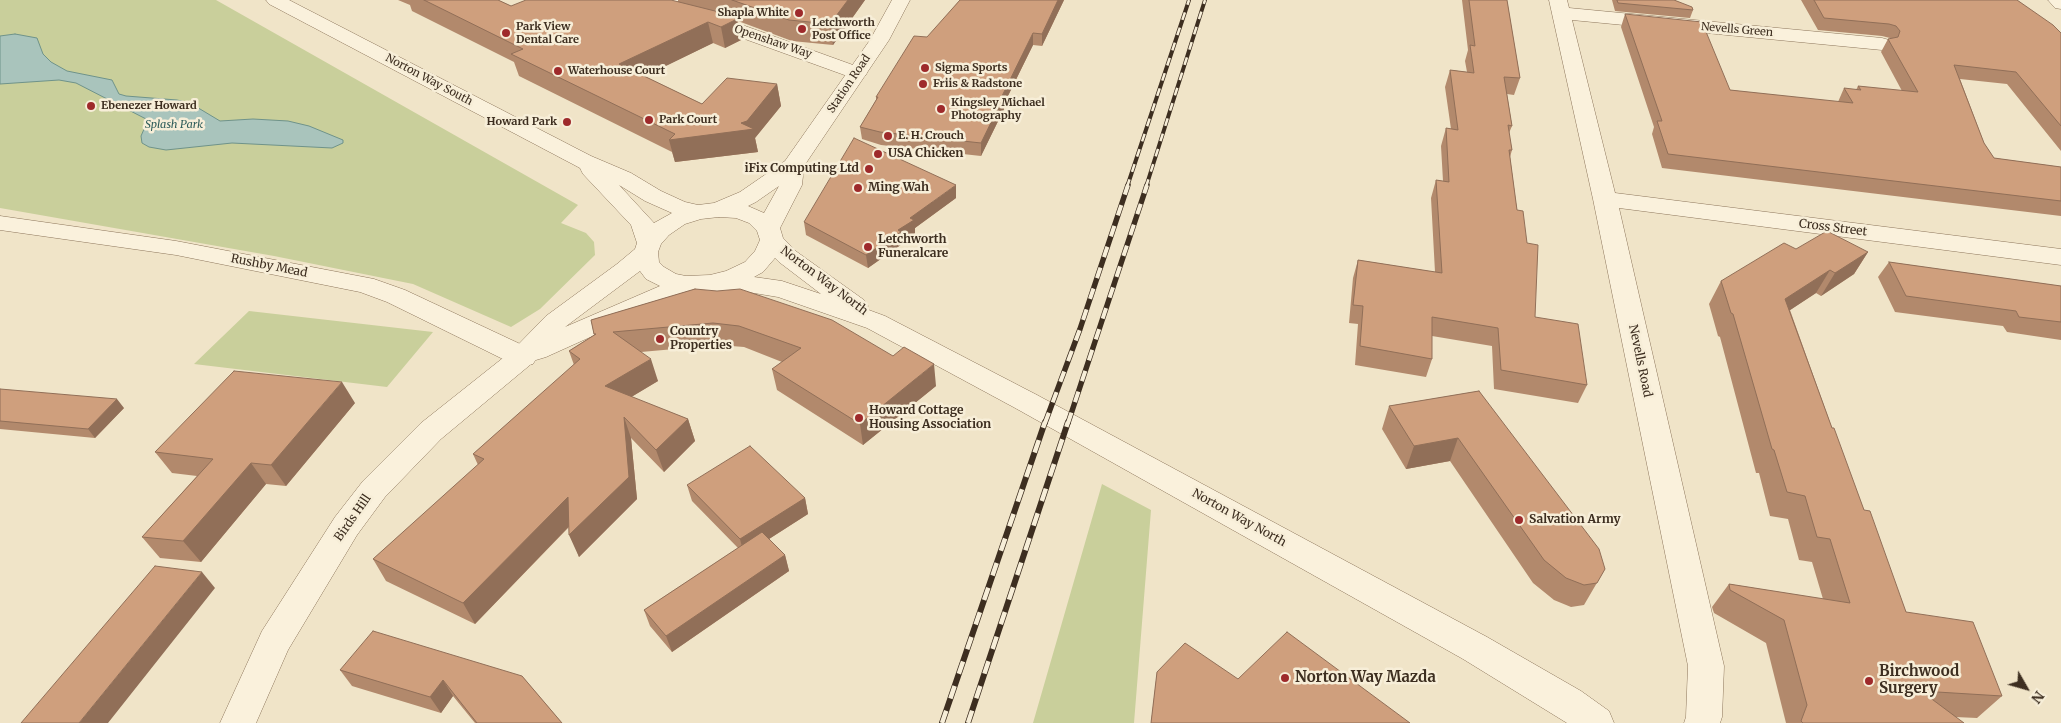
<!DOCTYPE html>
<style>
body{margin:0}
#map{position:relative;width:2061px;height:723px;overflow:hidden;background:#f0e4c8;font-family:Merriweather,serif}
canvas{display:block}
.north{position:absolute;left:2001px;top:663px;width:50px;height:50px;-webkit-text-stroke:4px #f7eed8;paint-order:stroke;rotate:128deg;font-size:14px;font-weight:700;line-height:20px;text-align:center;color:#3d2e20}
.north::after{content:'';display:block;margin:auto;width:18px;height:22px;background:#3d2e20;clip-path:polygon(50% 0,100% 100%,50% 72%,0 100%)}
</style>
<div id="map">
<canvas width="2061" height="723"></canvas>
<div class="north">N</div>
</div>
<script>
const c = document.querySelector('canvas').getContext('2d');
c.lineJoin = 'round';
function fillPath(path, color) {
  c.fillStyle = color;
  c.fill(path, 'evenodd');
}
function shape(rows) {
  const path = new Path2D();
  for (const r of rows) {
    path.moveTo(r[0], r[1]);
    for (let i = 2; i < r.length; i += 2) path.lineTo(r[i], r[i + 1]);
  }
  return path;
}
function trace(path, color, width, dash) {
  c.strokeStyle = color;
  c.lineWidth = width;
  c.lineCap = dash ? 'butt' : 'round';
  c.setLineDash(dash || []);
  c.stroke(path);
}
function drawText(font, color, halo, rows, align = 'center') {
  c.font = font + ' Merriweather,serif';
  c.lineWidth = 5;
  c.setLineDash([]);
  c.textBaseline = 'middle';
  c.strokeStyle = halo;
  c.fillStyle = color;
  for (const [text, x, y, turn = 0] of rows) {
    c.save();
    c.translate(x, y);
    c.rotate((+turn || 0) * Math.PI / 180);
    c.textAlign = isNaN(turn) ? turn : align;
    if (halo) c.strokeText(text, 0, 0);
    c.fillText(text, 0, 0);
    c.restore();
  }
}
const green = shape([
 [0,0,216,0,578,205,561,223,586,233,594,242,595,255,540,309,511,327,413,284,274,256,0,208],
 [249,311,433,332,387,387,194,364],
 [1102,484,1151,510,1134,723,1033,723]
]);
const water = shape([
 [15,34,37,38,43,54,51,62,67,71,112,80,119,94,126,96,177,100,190,103,220,121,253,119,288,121,309,126,343,140,343,143,332,148,232,143,166,150,149,147,142,143,141,136,148,120,76,83,59,80,0,84,0,36,15,34]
]);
const minor = shape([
 [661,0,679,0,676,4,681,9,734,22,864,69,867,73,864,77,857,79,850,77,720,30,669,17,657,5,661,0],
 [1549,0,1567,0,1569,8,1882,38,1889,40,1892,44,1889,48,1882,50,1572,20,1615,193,2061,249,2061,265,1619,208,1724,666,1722,717,1720,723,1684,723,1686,717,1688,666,1593,199,1549,0],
 [0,216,176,241,374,279,405,290,533,350,537,357,533,364,523,366,513,364,387,302,360,292,176,255,0,230,0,216]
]);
const tertiary = shape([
 [266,0,289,0,591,156,631,173,661,191,685,202,698,205,714,203,740,192,785,161,870,40,892,0,910,0,889,40,804,166,802,185,780,228,783,238,797,252,864,300,868,306,866,309,885,316,1037,395,1487,637,1581,691,1609,711,1614,723,1567,723,1463,659,1017,409,867,328,778,297,748,292,710,291,690,292,546,357,536,360,441,439,385,497,357,535,288,650,256,723,220,723,262,631,335,517,363,481,421,423,513,350,546,316,617,264,635,249,637,243,631,225,583,174,580,168,269,4,266,0],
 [619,185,645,201,672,213,654,223,619,185],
 [779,186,764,213,748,206,756,202,779,186],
 [719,217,736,218,749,223,757,231,760,240,755,251,745,262,726,271,710,275,686,276,676,274,664,267,659,262,658,252,661,244,669,235,685,224,701,219,719,217],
 [775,258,779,262,821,294,782,281,754,277,763,272,775,258],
 [640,271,646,279,660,286,565,327,640,271],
 [2048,0,2061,0,2061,9,2055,8,2048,0]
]);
const railFar2 = shape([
 [1127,187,1189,0],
 [1146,187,1205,0]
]);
const railFar1 = shape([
 [1045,423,1080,329,1128,185],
 [1068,423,1147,185]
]);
const rail = shape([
 [942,723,1045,422],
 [968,723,1068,422]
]);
const wall = shape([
 [398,0,498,0,511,6,678,2,678,0,865,0,833,45,792,41,738,21,741,40,725,48,713,43,644,76,702,104,777,84,781,106,755,138,758,152,675,162,672,152,519,76,514,62,412,11,410,5],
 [960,0,1064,0,1042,46,1033,45,1004,104,1004,109,981,156,881,145,862,139,860,127,876,100,876,97],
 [1462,0,1507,0,1520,78,1514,95,1507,94,1512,126,1509,133,1512,150,1510,157,1517,210,1535,317,1587,385,1578,403,1494,389,1492,346,1432,336,1432,359,1426,377,1355,365,1358,324,1349,323,1353,278,1358,260,1435,272,1431,198,1436,180,1443,181,1441,146,1446,128,1451,129,1445,87,1450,70,1467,72,1465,61,1468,50],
 [1612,0,1674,0,1693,10,1690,18,1615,11],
 [1801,0,2017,0,2061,33,2061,151,2007,84,1960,79,1984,143,1994,158,2061,167,2061,216,1662,168,1652,134,1654,127,1621,27,1625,14,1730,90,1838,102,1844,88,1856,90,1858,86,1902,91,1881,52,1888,39,1890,39,1890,38,1882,36,1818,30],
 [956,198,915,228,915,233,902,242,902,244,868,268,806,235,804,222],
 [1796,249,1868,252,1854,274,1821,296,1816,293,1790,310,1832,428,1864,510,1906,612,2002,696,1977,718,1955,717,1964,723,1786,723,1766,643,1714,613,1712,607,1729,584,1823,599,1812,562,1799,560,1788,519,1770,516,1759,473,1756,473,1720,337,1718,336,1709,304,1721,281],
 [1889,262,2061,286,2061,340,2007,332,2003,326,1895,312,1878,277],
 [695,289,936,386,863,445,777,390,772,369,782,362,744,347,719,345,641,352,658,381,631,397,688,419,695,441,664,472,631,438,637,499,579,557,569,527,475,624,386,581,373,559,478,465,473,454,574,365,569,351,594,335,591,320],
 [0,389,124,408,95,438,0,429],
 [1479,391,1605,569,1584,605,1571,607,1554,600,1533,583,1450,461,1406,469,1382,429,1389,406],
 [355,403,286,486,266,484,201,562,160,558,142,537,197,476,172,473,155,452],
 [687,485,805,498,808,514,769,539,785,555,789,571,672,652,650,626,644,610,738,548,692,501],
 [340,670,522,676,562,723,475,723,453,696,441,713,352,686],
 [1157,672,1238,679,1410,723,1151,723]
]);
const shadedWall = shape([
 [848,0,865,0,833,45,830,24],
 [1058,0,1064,0,1042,46,1042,34],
 [737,19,741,40,725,48,721,27],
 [708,22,713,43,625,86,619,64],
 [1033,33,1033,45,1004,104,1004,109,981,156,981,143,1002,96],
 [777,84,781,106,755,138,758,152,675,162,669,140,741,123],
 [956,185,956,198,915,228,915,233,902,242,902,244,868,268,866,255,898,230,910,218],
 [1868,252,1854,274,1821,296,1835,273],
 [1830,270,1816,293,1772,322,1785,299],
 [651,359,658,381,613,408,605,386],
 [934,364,936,386,863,445,860,424],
 [342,382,355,403,286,486,271,465],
 [117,399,124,408,95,438,88,429],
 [624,417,631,438,637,499,579,557,569,535],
 [688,419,695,441,664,472,656,450],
 [1458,438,1450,461,1406,469,1414,446],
 [251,463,266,484,201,562,183,541],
 [568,497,577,518,475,624,463,603],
 [805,498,808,514,744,555,740,539],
 [785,555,789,571,672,652,666,636],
 [202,572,215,588,108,723,79,723],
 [443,680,453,696,441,713,430,697]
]);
const building = shape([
 [424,0,498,0,511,6,526,0,671,0,715,11,737,19,721,27,708,22,619,64,702,104,727,78,777,84,747,121,741,123,754,129,669,140,675,134,511,54,523,49,424,0],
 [732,0,848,0,830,24,789,20,732,0],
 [960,0,1058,0,1042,34,1033,33,1002,96,1004,96,981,143,880,132,860,127,878,97,876,97,914,36,927,37,960,0],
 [1469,0,1507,0,1520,78,1504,77,1512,126,1508,125,1512,150,1509,150,1517,210,1523,211,1527,243,1538,245,1535,317,1578,324,1587,385,1501,370,1498,328,1432,317,1432,359,1360,346,1363,306,1353,305,1358,260,1442,273,1436,180,1449,182,1446,128,1458,130,1450,70,1474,73,1470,45,1475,46,1469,0],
 [1617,0,1674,0,1692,7,1693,10,1618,3,1617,0],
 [1814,0,2017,0,2053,25,2061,33,2061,126,2016,72,1954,65,1984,143,1994,158,2061,167,2061,201,1668,154,1657,121,1662,121,1625,14,1702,22,1730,90,1853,103,1844,88,1861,90,1858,86,1918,92,1888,39,1898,37,1900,31,1896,26,1889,24,1824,18,1814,0],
 [854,138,956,185,910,218,914,220,898,230,901,232,866,255,804,222,854,138],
 [1827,231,1868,252,1835,273,1830,270,1785,299,1832,428,1834,428,1864,510,1870,511,1906,612,1973,622,2002,696,1921,691,1964,723,1803,723,1801,721,1807,705,1784,620,1730,590,1729,584,1850,603,1830,539,1817,537,1805,496,1787,492,1774,450,1772,449,1733,314,1731,313,1721,281,1784,243,1796,249,1827,231],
 [1889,262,2061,286,2061,322,2019,317,2016,311,1906,296,1889,262],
 [695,289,717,291,740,289,832,320,893,356,904,347,934,364,860,424,772,369,801,348,739,326,713,323,613,332,651,359,605,386,688,419,656,450,624,417,629,477,569,535,568,497,463,603,373,559,484,459,473,454,580,359,569,351,596,334,594,334,591,320,695,289],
 [234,371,342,382,271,465,251,463,183,541,142,537,213,459,155,452,234,371],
 [0,389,117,399,88,429,0,421,0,389],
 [1479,391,1599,549,1605,569,1597,583,1584,585,1566,578,1544,560,1458,438,1414,446,1389,406,1479,391],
 [750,446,805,498,740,539,687,485,750,446],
 [762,532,785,555,666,636,644,610,762,532],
 [155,566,202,572,79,723,21,723,155,566],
 [373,631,522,676,562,723,477,723,443,680,430,697,340,670,373,631],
 [1287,632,1410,723,1151,723,1157,672,1185,643,1238,679,1287,632]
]);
const markers = [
 [799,13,5,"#9e2a2b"],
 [802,29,5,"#9e2a2b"],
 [506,33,5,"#9e2a2b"],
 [925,68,5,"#9e2a2b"],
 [558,71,5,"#9e2a2b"],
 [923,84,5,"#9e2a2b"],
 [91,106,5,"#9e2a2b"],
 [941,109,5,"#9e2a2b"],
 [649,120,5,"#9e2a2b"],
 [567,122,5,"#9e2a2b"],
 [888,136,5,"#9e2a2b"],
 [878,154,5,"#9e2a2b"],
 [869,169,5,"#9e2a2b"],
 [858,188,5,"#9e2a2b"],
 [868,247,5,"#9e2a2b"],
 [660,339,5,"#9e2a2b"],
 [859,418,5,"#9e2a2b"],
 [1519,520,5,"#9e2a2b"],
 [1285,678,5,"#9e2a2b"],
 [1869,681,5,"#9e2a2b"]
];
const farPoinames = [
 ["Shapla White",789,13,"right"],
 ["Letchworth",812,23],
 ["Post Office",812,36],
 ["Park View",516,27],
 ["Dental Care",516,40],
 ["Sigma Sports",935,68],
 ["Waterhouse Court",568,71],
 ["Friis & Radstone",933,84],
 ["Kingsley Michael",951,103],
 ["Photography",951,116],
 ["Ebenezer Howard",101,106],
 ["Park Court",659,120],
 ["Howard Park",557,122,"right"],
 ["E. H. Crouch",898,136]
];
const farStreetnames = [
 ["Nevells Green",1737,30,5],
 ["Openshaw Way",773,42,19],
 ["Norton Way South",429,80,28],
 ["Station Road",849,84,-56]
];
const farWaternames = [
 ["Splash Park",174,125]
];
const poiNames = [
 ["USA Chicken",888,154],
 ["iFix Computing Ltd",859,169,"right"],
 ["Ming Wah",868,188],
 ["Letchworth",878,240],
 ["Funeralcare",878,254],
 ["Country",670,332],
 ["Properties",670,346],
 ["Howard Cottage",869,411],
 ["Housing Association",869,425],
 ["Salvation Army",1529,520]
];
const streetNames = [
 ["Cross Street",1833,228,7],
 ["Rushby Mead",269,266,11],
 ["Norton Way North",824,281,37],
 ["Nevells Road",1640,361,78],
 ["Birds Hill",353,518,-55],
 ["Norton Way North",1239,518,29]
];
const nearPoinames = [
 ["Birchwood",1879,672],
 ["Surgery",1879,689],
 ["Norton Way Mazda",1295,678]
];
fillPath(green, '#c9cf9b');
fillPath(water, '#a9c4bc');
trace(water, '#6f938a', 1);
trace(minor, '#8d765c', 1);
trace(tertiary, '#8d765c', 1);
fillPath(minor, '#faf1dc');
fillPath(tertiary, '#faf1dc');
trace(railFar2, '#3d2e20', 4);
trace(railFar1, '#3d2e20', 5.5);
trace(rail, '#3d2e20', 6);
trace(railFar2, '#f7eed8', 2.5, [8]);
trace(railFar1, '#f7eed8', 4, [11]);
trace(rail, '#f7eed8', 4.5, [13]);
fillPath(wall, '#b2896c');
fillPath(shadedWall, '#916f58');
fillPath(building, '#cf9f7d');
trace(building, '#916f58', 1);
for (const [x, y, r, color] of markers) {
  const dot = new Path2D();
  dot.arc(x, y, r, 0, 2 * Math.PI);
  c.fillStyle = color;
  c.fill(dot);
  trace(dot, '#f7eed8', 2);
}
drawText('bold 11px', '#3d2e20', '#f7eed8', farPoinames, 'left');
drawText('11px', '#3d2e20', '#f7eed8', farStreetnames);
drawText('italic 11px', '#2f5d5a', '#f7eed8', farWaternames);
drawText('bold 12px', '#3d2e20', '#f7eed8', poiNames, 'left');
drawText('12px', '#3d2e20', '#f7eed8', streetNames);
drawText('bold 15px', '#3d2e20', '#f7eed8', nearPoinames, 'left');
</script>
